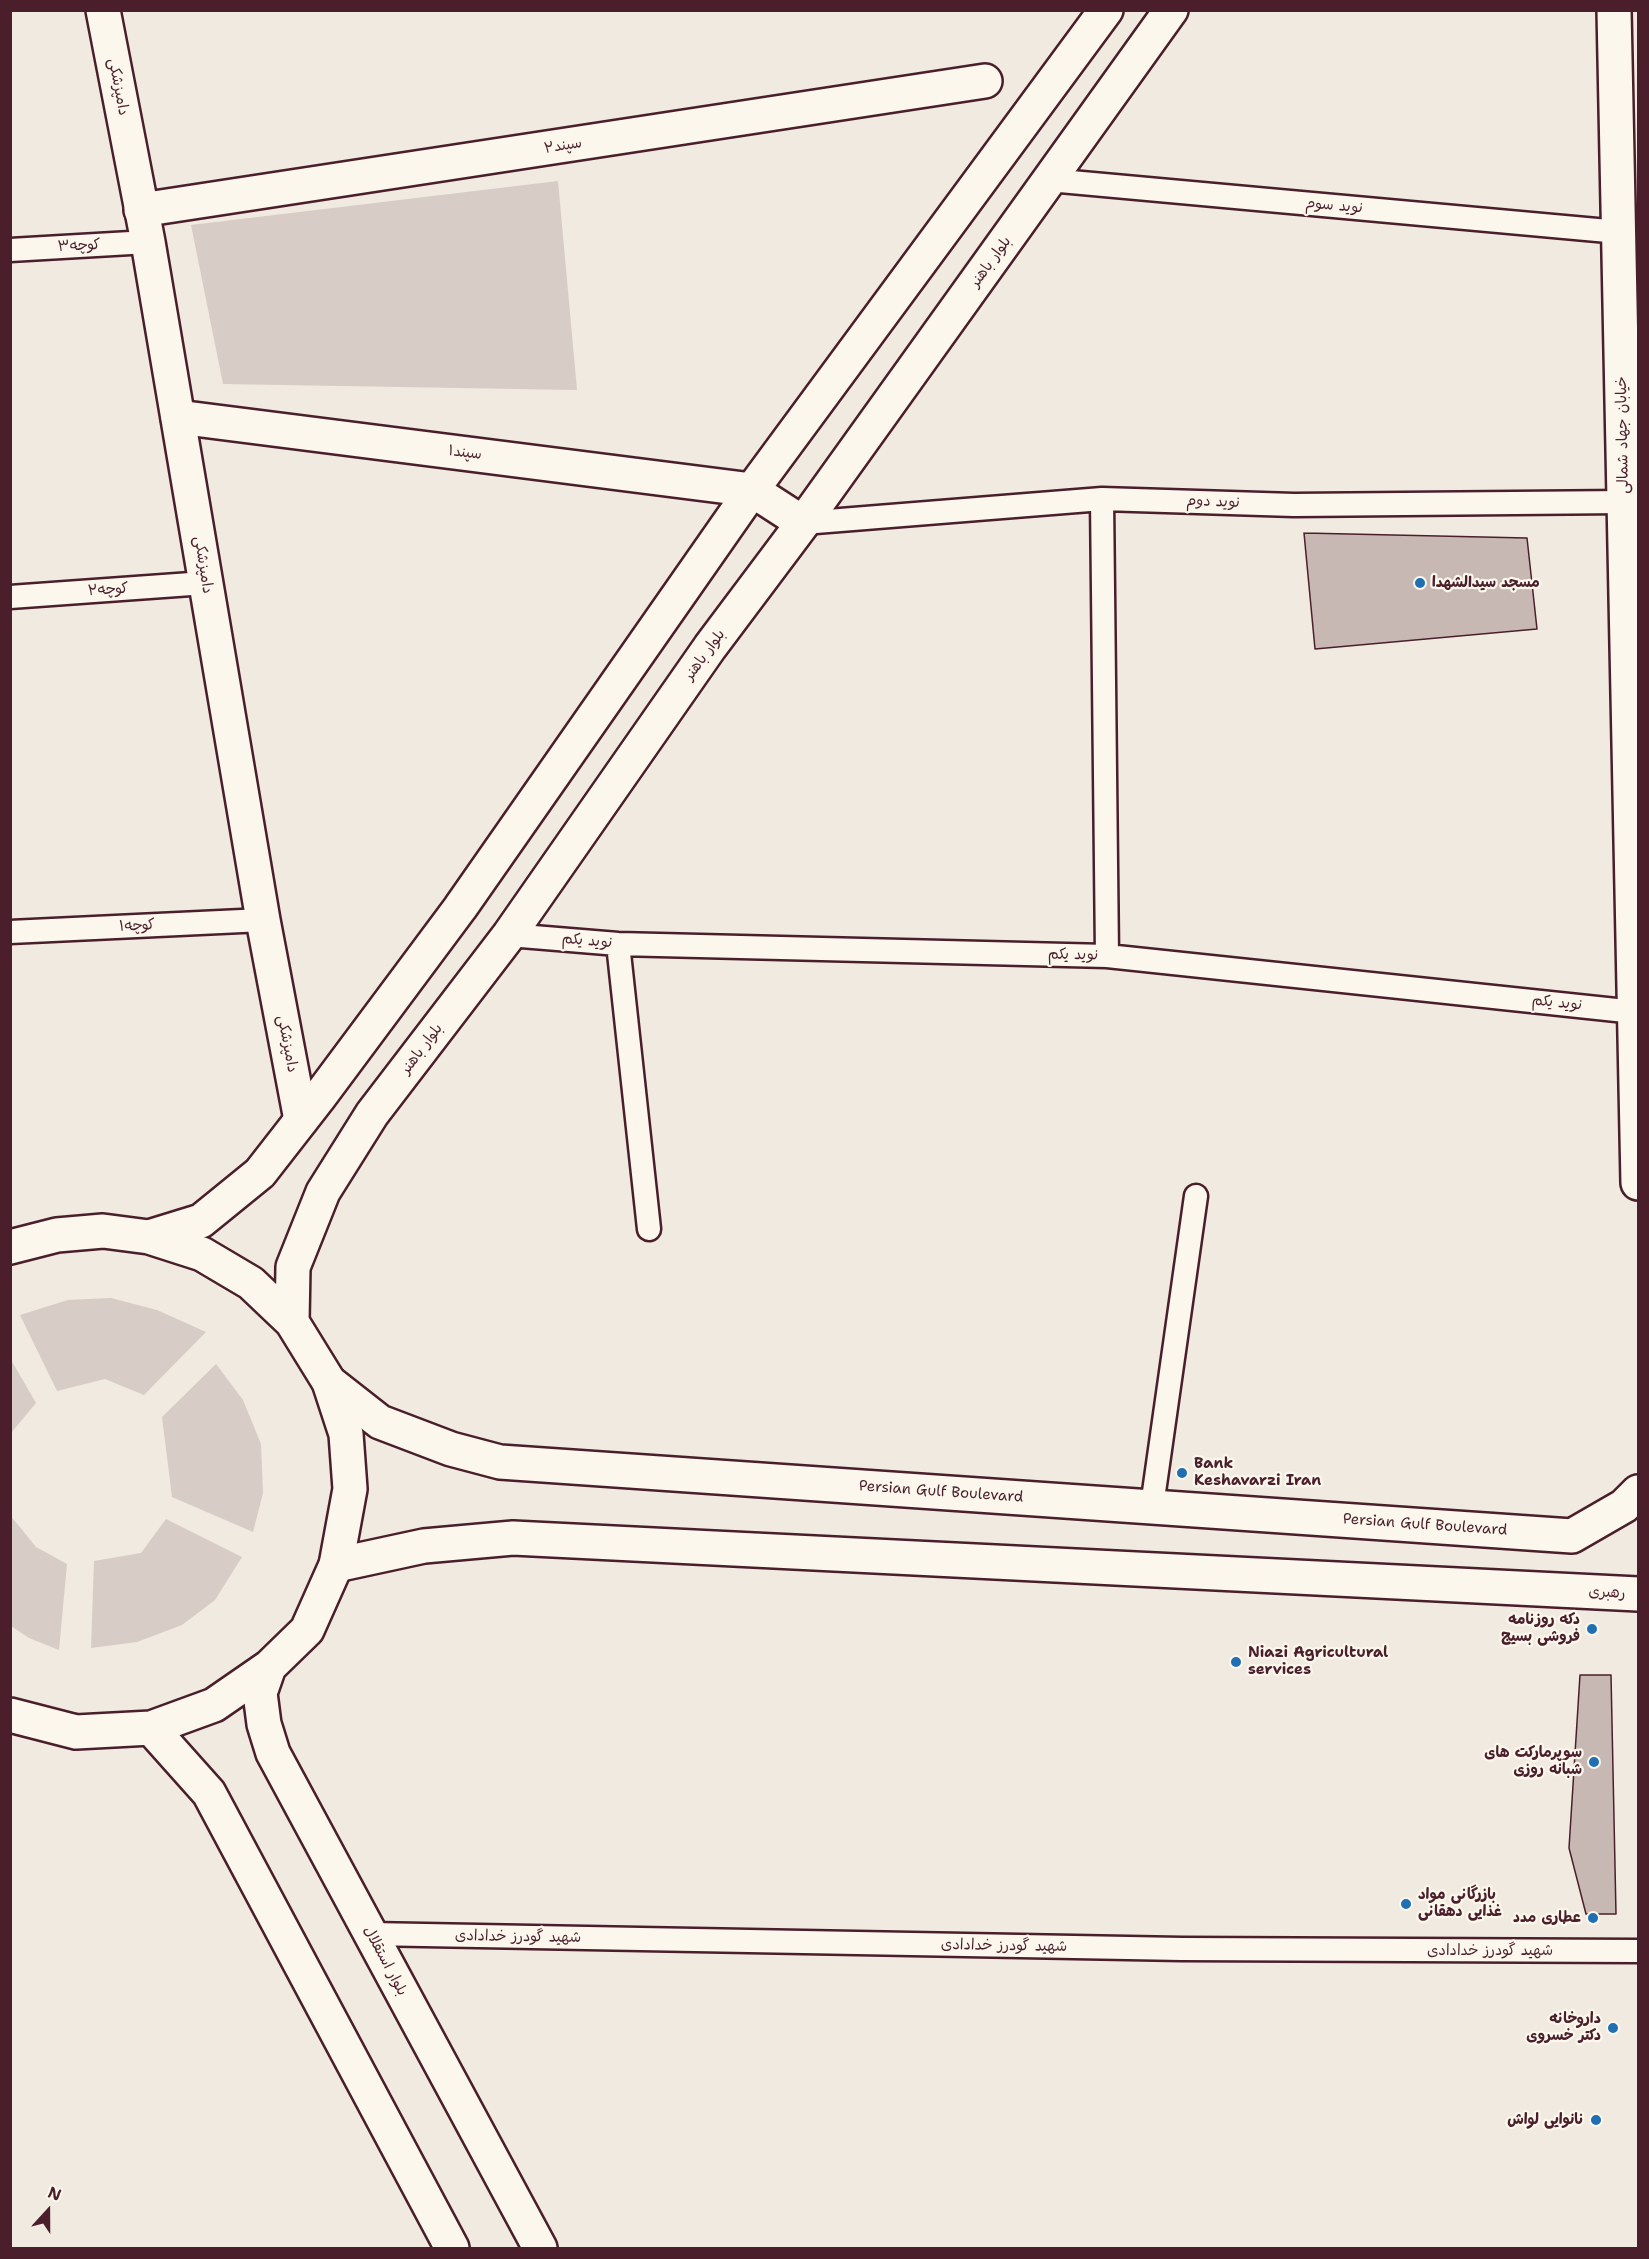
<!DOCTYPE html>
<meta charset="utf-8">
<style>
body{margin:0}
#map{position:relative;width:1649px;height:2259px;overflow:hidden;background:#f0eae0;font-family:"Shantell Sans",sans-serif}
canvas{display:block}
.frame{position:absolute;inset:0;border:12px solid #4a1f2b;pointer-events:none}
.north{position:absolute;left:18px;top:2181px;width:60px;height:60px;-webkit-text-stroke:4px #fbf7ec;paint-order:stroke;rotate:21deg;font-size:16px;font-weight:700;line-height:24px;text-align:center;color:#4a1f2b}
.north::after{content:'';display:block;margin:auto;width:21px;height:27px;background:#4a1f2b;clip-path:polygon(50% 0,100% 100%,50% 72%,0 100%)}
</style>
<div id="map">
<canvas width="1649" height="2259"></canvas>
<div class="frame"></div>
<div class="north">N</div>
</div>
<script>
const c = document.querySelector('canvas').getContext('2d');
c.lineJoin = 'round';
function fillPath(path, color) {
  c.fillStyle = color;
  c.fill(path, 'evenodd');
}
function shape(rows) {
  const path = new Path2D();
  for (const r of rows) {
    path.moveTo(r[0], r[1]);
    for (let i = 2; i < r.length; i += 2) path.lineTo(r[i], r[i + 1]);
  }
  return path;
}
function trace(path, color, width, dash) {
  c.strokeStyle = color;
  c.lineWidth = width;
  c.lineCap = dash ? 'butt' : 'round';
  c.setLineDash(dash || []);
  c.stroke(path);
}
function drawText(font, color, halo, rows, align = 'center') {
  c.font = font + ' "Shantell Sans","Playpen Sans Arabic",sans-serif';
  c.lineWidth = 4.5;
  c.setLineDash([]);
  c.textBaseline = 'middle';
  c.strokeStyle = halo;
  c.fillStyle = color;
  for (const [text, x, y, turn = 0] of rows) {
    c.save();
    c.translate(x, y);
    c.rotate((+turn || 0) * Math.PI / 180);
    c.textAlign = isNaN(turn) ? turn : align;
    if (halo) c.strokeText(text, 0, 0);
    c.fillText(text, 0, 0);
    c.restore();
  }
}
const green = shape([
 [558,181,577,390,223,384,191,225],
 [111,1298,157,1310,206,1332,144,1395,105,1379,57,1391,20,1315,68,1300],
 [10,1358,36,1403,11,1433,10,1433],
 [216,1364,243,1400,261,1444,263,1493,253,1532,172,1497,162,1417],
 [10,1515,36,1547,67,1564,59,1650,29,1638,11,1626],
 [166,1519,242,1557,215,1600,182,1625,137,1642,91,1648,94,1561,141,1553]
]);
const building = shape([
 [1304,533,1527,538,1537,629,1315,649,1304,533],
 [1580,1675,1611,1675,1616,1914,1586,1914,1569,1848,1580,1675]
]);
const service = shape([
 [1049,180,1619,232],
 [10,250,148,242],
 [1102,499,1107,956],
 [803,523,1102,499,1294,505,1624,502],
 [10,597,205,583],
 [10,932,263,920],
 [509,935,618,944,1107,956,1635,1012],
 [618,944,649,1229],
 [1152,1506,1196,1196],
 [370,1934,1182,1949,1638,1951]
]);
const minor = shape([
 [141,210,985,81],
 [178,417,752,490]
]);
const tertiary = shape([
 [103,10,148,242,263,920,301,1120]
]);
const secondary = shape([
 [1614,10,1638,1183],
 [329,1382,380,1422,451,1449,500,1462,1572,1536,1624,1506,1638,1492],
 [336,1565,424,1546,513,1538,1638,1594]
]);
const primary = shape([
 [752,490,803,523],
 [149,1237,201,1221,260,1173,320,1096,460,908,752,490,1106,10],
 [10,1247,57,1235,103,1231,149,1237,202,1254,251,1283,292,1322,329,1382,346,1434,350,1489,336,1565,307,1630,269,1667,214,1705,151,1728,76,1732,10,1715],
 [292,1322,293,1267,323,1192,372,1114,509,935,710,647,803,523,1171,10],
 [269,1667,260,1693,264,1724,273,1753,540,2248],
 [151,1728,209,1793,452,2248]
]);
const markers = [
 [1420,583,6,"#1f6fb2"],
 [1182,1473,6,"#1f6fb2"],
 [1592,1629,6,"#1f6fb2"],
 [1236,1662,6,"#1f6fb2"],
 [1594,1762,6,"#1f6fb2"],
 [1406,1904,6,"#1f6fb2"],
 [1593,1918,6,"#1f6fb2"],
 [1613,2028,6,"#1f6fb2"],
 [1596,2120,6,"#1f6fb2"]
];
const streetNames = [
 ["دامپزشکی",118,87,79],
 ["سپند۲",563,146,-9],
 ["نوید سوم",1334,206,5],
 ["کوچه۳",79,246,-3],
 ["بلوار باهنر",991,262,-54],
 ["خیابان جهاد شمالی",1623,435,-91],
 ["سپند۱",465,453,7],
 ["نوید دوم",1213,502,2],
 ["دامپزشکی",203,565,81],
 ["کوچه۲",108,590,-4],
 ["بلوار باهنر",705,655,-54],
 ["کوچه۱",137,926,-3],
 ["نوید یکم",587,941,5],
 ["نوید یکم",1073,955,1],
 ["نوید یکم",1557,1003,6],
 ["دامپزشکی",287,1044,79],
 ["بلوار باهنر",422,1049,-53],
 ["Persian Gulf Boulevard",941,1492,4],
 ["Persian Gulf Boulevard",1425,1525,4],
 ["رهبری",1607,1593,3],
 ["شهید گودرز خدادادی",518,1937,1],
 ["شهید گودرز خدادادی",1004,1946,1],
 ["شهید گودرز خدادادی",1490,1951],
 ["بلوار استقلال",385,1961,62]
];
const poiNames = [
 ["مسجد سیدالشهدا",1432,583,"left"],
 ["Bank",1194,1464,"left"],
 ["Keshavarzi Iran",1194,1481,"left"],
 ["دکه روزنامه",1580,1620],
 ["فروشی بسیج",1580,1637],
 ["Niazi Agricultural",1248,1653,"left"],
 ["services",1248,1670,"left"],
 ["سوپرمارکت های",1582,1753],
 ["شبانه روزی",1582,1770],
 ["بازرگانی مواد",1418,1895,"left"],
 ["غذایی دهقانی",1418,1912,"left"],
 ["عطاری مدد",1581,1918],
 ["داروخانه",1601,2019],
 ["دکتر خسروی",1601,2036],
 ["نانوایی لواش",1584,2120]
];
fillPath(green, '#d8ccc6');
fillPath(building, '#c8b8b3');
trace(building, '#4a1f2b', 1.5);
trace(service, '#4a1f2b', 27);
trace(minor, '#4a1f2b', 38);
trace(tertiary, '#4a1f2b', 38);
trace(secondary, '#4a1f2b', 38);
trace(primary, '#4a1f2b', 38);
trace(service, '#fbf7ec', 22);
trace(minor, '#fbf7ec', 33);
trace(tertiary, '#fbf7ec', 33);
trace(secondary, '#fbf7ec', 33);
trace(primary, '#fbf7ec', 33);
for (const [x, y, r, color] of markers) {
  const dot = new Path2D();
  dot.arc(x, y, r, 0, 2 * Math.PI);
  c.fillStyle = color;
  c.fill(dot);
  trace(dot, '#fbf7ec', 2);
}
drawText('15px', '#4a1f2b', '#fbf7ec', streetNames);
drawText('bold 15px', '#4a1f2b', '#fbf7ec', poiNames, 'right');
</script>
